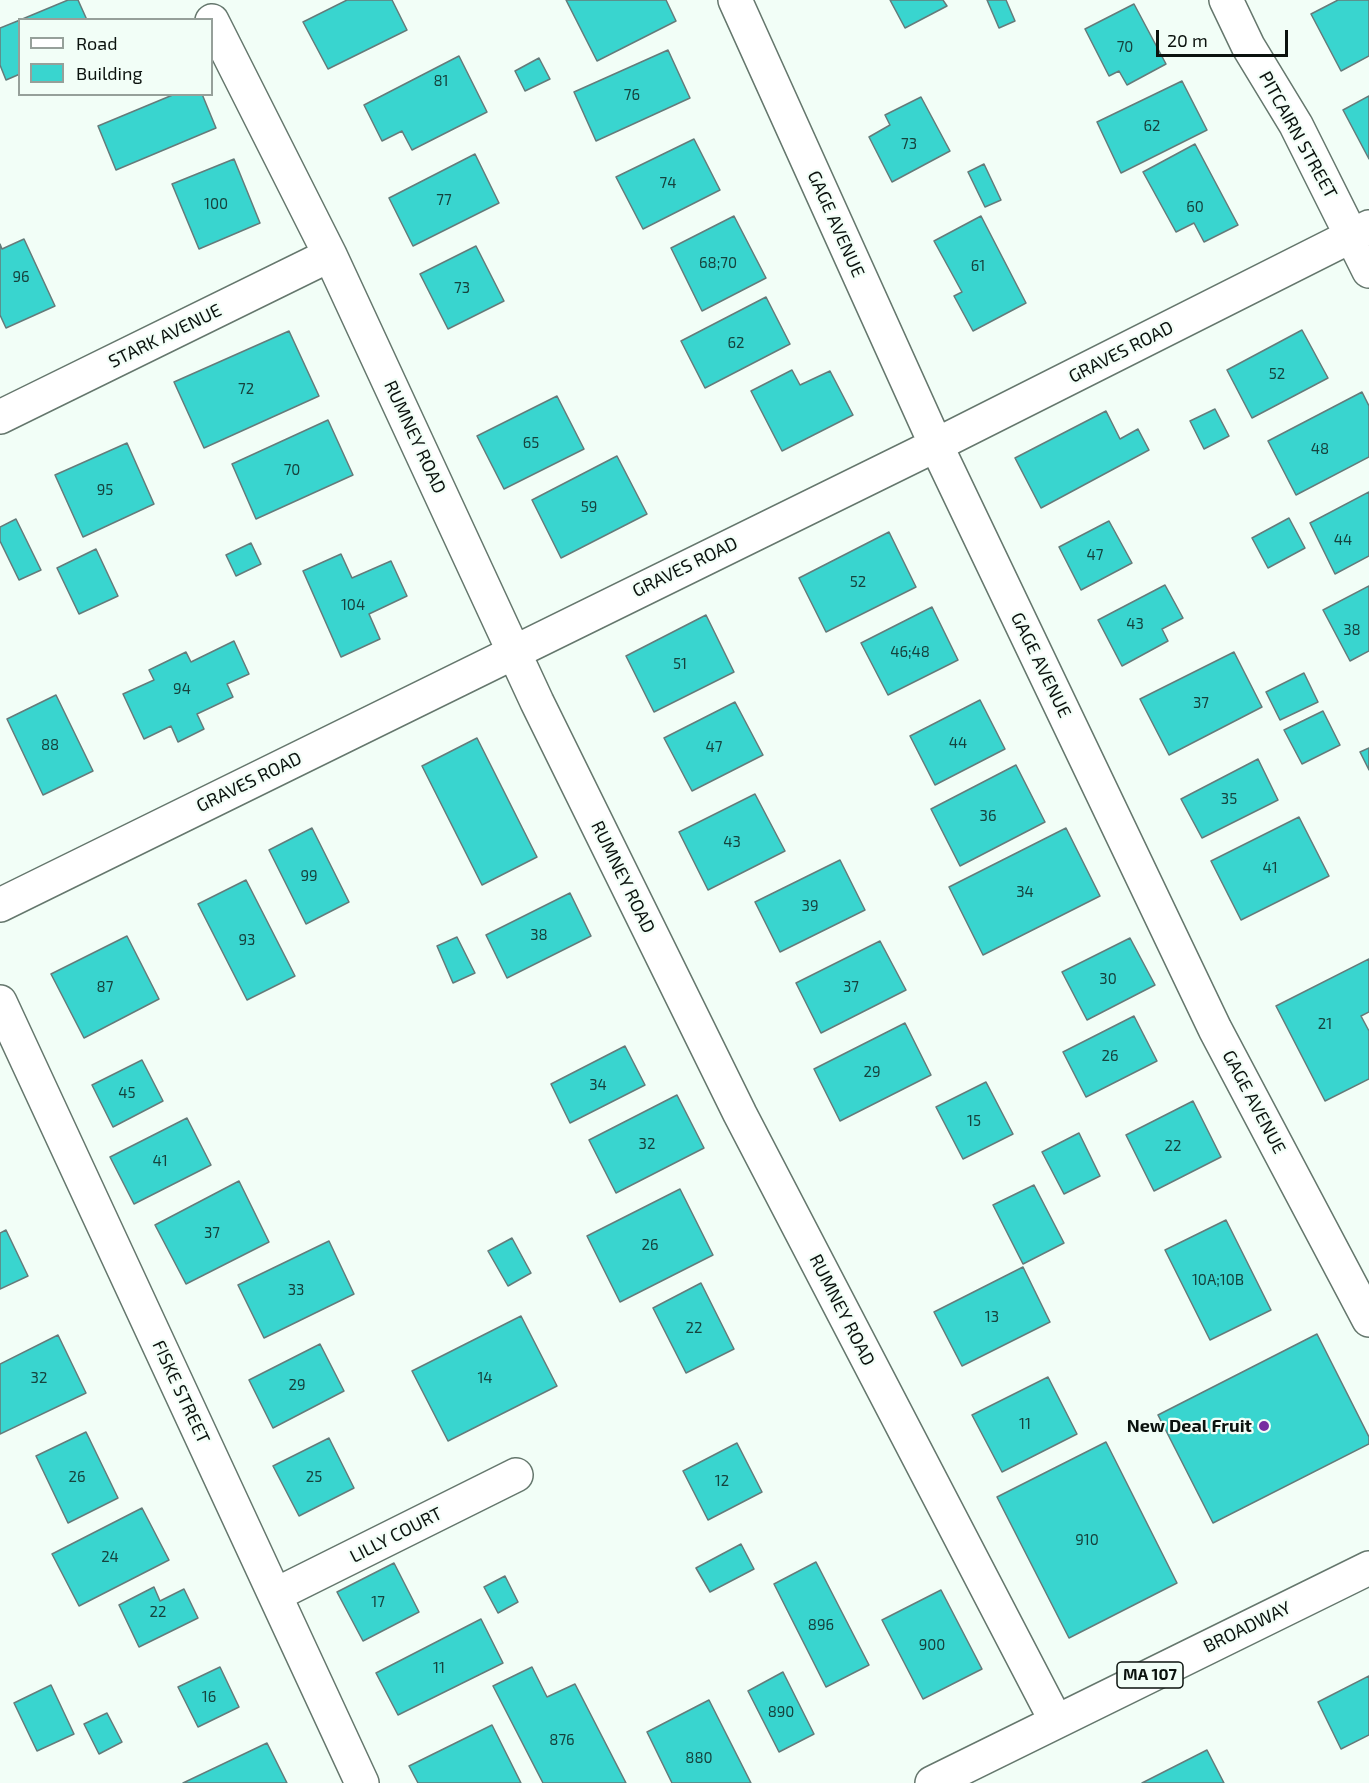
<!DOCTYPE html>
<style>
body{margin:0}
#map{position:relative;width:1369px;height:1783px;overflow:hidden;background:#f2fef7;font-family:"Exo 2",sans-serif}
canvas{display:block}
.legend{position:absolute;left:18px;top:18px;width:195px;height:78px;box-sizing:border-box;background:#f2fef7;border:2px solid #96a09a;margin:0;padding:8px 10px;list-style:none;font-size:18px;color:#0b120e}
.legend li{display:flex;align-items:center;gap:12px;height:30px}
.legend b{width:30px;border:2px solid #96a09a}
.scale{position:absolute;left:1156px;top:30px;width:132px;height:27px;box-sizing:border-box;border:3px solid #0b120e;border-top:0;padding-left:8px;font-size:18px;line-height:21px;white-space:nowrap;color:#0b120e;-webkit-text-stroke:4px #f2fef7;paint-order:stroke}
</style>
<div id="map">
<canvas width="1369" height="1783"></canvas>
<ul class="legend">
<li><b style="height:8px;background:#fff"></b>Road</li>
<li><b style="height:16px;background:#39d5cf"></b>Building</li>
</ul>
<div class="scale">20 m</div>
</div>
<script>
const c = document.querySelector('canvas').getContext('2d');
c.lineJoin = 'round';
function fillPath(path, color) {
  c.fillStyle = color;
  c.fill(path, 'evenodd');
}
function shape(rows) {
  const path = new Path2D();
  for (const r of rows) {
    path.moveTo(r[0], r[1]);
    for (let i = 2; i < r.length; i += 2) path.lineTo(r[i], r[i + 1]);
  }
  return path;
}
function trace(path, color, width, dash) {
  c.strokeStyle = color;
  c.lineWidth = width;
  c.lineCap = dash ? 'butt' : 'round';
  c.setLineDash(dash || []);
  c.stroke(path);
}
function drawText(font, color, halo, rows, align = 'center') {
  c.font = font + ' "Exo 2",sans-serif';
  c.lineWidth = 4.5;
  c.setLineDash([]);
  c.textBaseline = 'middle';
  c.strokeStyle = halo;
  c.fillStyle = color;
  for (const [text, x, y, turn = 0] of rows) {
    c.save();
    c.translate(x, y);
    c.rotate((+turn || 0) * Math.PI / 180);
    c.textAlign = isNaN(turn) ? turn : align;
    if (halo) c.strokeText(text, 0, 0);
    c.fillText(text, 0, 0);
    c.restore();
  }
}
const building = shape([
 [68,0,78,0,87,20,20,20,68,0],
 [347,0,392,0,407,30,328,69,303,22,347,0],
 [566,0,666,0,676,21,597,61,566,0],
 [890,0,943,0,947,6,905,28,890,0],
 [987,0,1006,0,1015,21,999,28,987,0],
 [1338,0,1369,0,1369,56,1341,71,1311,14,1338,0],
 [1134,4,1166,64,1127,85,1119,71,1109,76,1085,29,1134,4],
 [20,20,20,74,6,80,0,65,0,28,20,20],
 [668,50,690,98,596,141,574,92,668,50],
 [459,56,487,112,412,150,402,131,382,141,364,105,459,56],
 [539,58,550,79,525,91,515,71,539,58],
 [1182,81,1207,130,1121,173,1097,122,1182,81],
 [175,94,202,94,216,128,116,170,98,126,175,94],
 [1369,96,1369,159,1343,110,1369,96],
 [921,97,950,151,892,182,869,137,890,125,885,115,921,97],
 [694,139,720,190,643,229,616,177,694,139],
 [1195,144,1238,225,1204,242,1194,223,1176,232,1143,172,1195,144],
 [475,154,499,203,413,246,389,198,475,154],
 [234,159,260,223,199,249,172,184,234,159],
 [984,164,1001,200,985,207,968,172,984,164],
 [734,216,766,278,702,311,671,248,734,216],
 [981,216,1026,303,973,331,954,296,962,292,934,241,981,216],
 [24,239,55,306,6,328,0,315,0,244,2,249,24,239],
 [476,246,504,301,448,329,420,274,476,246],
 [766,297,790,344,705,388,681,341,766,297],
 [1302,330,1328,378,1252,418,1227,370,1302,330],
 [289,331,319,396,204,448,174,382,289,331],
 [792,370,800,385,830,371,853,415,782,451,751,391,792,370],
 [1362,392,1369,406,1369,457,1296,495,1268,441,1362,392],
 [557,396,584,449,504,489,477,436,557,396],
 [1215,409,1229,436,1204,449,1190,421,1215,409],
 [1106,411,1120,439,1138,429,1149,450,1041,508,1015,458,1106,411],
 [328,420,353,475,256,519,232,464,328,420],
 [127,443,154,504,83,537,55,475,127,443],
 [617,456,647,514,561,558,532,500,617,456],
 [1369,492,1369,556,1335,574,1310,523,1369,492],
 [1289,518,1305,548,1268,568,1252,538,1289,518],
 [16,519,41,570,19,580,0,541,0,527,16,519],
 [1109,521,1132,563,1081,590,1059,547,1109,521],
 [889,532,916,587,826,632,799,578,889,532],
 [251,543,261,564,236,576,226,555,251,543],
 [96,549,118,596,79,614,57,568,96,549],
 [341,554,352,578,391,561,407,596,369,614,380,639,341,657,303,571,341,554],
 [1165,585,1183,618,1162,629,1168,641,1122,666,1098,620,1165,585],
 [1369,586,1369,651,1350,661,1323,610,1369,586],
 [932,607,958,660,888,695,861,643,932,607],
 [706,615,734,672,654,712,626,656,706,615],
 [234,641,249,674,227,684,233,697,197,714,204,729,178,742,171,726,144,739,123,694,154,680,149,670,186,652,191,662,234,641],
 [1234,652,1262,707,1169,755,1140,699,1234,652],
 [1304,673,1318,702,1280,720,1266,692,1304,673],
 [56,695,93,771,43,795,7,719,56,695],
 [980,700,1005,749,935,785,910,736,980,700],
 [735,702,763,755,692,791,664,738,735,702],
 [1323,711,1340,745,1302,764,1284,730,1323,711],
 [477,738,537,857,482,885,422,766,477,738],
 [1369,748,1369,770,1360,752,1369,748],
 [1258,759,1278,800,1202,838,1181,799,1258,759],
 [1016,765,1045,822,960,866,931,809,1016,765],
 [755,794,785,851,708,890,679,832,755,794],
 [1299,817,1329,876,1241,920,1211,861,1299,817],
 [312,828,349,902,306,924,269,850,312,828],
 [1066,828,1100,896,983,955,949,887,1066,828],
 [840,860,865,910,780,952,755,902,840,860],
 [246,880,295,976,247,1000,198,904,246,880],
 [570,893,591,936,507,978,486,935,570,893],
 [127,936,159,999,84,1038,51,974,127,936],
 [457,937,475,973,453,983,437,946,457,937],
 [1130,938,1155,985,1087,1020,1062,972,1130,938],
 [880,941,906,990,821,1033,796,983,880,941],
 [1369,959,1369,1012,1361,1016,1369,1031,1369,1079,1325,1101,1276,1006,1369,959],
 [1134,1016,1157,1061,1086,1097,1063,1052,1134,1016],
 [905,1023,931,1075,840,1121,814,1069,905,1023],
 [625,1046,645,1085,570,1123,551,1084,625,1046],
 [142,1060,163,1101,113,1127,92,1085,142,1060],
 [986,1082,1013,1134,963,1159,936,1107,986,1082],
 [677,1095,704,1148,616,1193,589,1140,677,1095],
 [1193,1101,1221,1157,1154,1191,1126,1135,1193,1101],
 [187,1118,211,1165,134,1204,110,1157,187,1118],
 [1079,1133,1100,1176,1064,1194,1042,1152,1079,1133],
 [239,1181,269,1242,186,1284,155,1225,239,1181],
 [1034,1185,1064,1243,1023,1264,993,1205,1034,1185],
 [680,1189,713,1255,620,1302,587,1236,680,1189],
 [1226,1220,1271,1310,1210,1340,1165,1250,1226,1220],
 [6,1230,28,1276,0,1289,0,1233,6,1230],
 [512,1238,531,1273,508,1286,488,1251,512,1238],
 [329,1241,354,1294,264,1338,238,1285,329,1241],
 [1023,1267,1050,1322,962,1366,934,1312,1023,1267],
 [701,1283,734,1349,686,1373,653,1308,701,1283],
 [521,1316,557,1386,448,1441,412,1371,521,1316],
 [1317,1334,1369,1437,1369,1444,1213,1523,1158,1415,1317,1334],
 [58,1335,86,1393,0,1434,0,1364,58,1335],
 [320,1344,344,1391,273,1428,249,1380,320,1344],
 [1048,1377,1077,1434,1002,1472,972,1415,1048,1377],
 [86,1432,118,1498,68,1523,36,1456,86,1432],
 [329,1438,354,1488,299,1516,273,1466,329,1438],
 [1106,1442,1177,1583,1069,1638,997,1497,1106,1442],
 [737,1443,762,1492,708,1520,683,1471,737,1443],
 [142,1508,169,1560,79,1606,52,1554,142,1508],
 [741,1544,754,1569,710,1592,696,1568,741,1544],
 [816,1562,869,1665,826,1687,774,1584,816,1562],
 [394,1563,419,1612,363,1641,337,1592,394,1563],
 [505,1576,518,1602,498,1613,484,1587,505,1576],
 [154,1587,160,1601,184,1589,198,1618,139,1647,119,1605,154,1587],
 [941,1590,982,1669,923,1699,882,1620,941,1590],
 [481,1619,503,1663,398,1715,376,1673,481,1619],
 [220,1667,239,1707,198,1727,178,1687,220,1667],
 [532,1667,547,1697,575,1684,626,1783,543,1783,493,1686,532,1667],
 [783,1672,814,1734,779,1752,748,1691,783,1672],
 [1369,1676,1369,1735,1341,1749,1318,1702,1369,1676],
 [51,1685,74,1734,37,1751,14,1703,51,1685],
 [709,1700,751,1783,672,1783,647,1732,709,1700],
 [107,1713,122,1742,99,1754,84,1724,107,1713],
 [492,1725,521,1783,418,1783,409,1766,492,1725],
 [267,1743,287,1783,183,1783,267,1743],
 [1207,1750,1224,1783,1142,1783,1207,1750]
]);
const minor = shape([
 [735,0,936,445,1215,1029,1369,1320],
 [1226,0,1248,46,1296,125,1369,271],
 [212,21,330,255,537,702,740,1114,1056,1721],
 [0,417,330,255],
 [0,905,936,445,1369,227],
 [0,1002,362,1783],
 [275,1595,516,1475]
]);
const major = shape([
 [932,1783,1369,1568]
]);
const markers = [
 [1264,1426,6,"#762da0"]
];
const numberNames = [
 ["70",1125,47],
 ["81",441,81],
 ["76",632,95],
 ["62",1152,126],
 ["73",909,144],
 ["74",668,183],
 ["77",444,200],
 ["100",216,204],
 ["60",1195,207],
 ["68;70",718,263],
 ["61",978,266],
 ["96",21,277],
 ["73",462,288],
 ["62",736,343],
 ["52",1277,374],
 ["72",246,389],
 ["65",531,443],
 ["48",1320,449],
 ["70",292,470],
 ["95",105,490],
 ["59",589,507],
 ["44",1343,540],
 ["47",1095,555],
 ["52",858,582],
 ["104",353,605],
 ["43",1135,624],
 ["38",1352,630],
 ["46;48",910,652],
 ["51",680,664],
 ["94",182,689],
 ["37",1201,703],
 ["44",958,743],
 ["88",50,745],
 ["47",714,747],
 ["35",1229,799],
 ["36",988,816],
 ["43",732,842],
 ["41",1270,868],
 ["99",309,876],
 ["34",1025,892],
 ["39",810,906],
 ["38",539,935],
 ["93",247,940],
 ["30",1108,979],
 ["87",105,987],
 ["37",851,987],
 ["21",1325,1024],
 ["26",1110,1056],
 ["29",872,1072],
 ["34",598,1085],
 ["45",127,1093],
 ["15",974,1121],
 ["32",647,1144],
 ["22",1173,1146],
 ["41",160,1161],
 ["37",212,1233],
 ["26",650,1245],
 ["10A;10B",1218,1280],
 ["33",296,1290],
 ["13",992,1317],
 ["22",694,1328],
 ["32",39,1378],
 ["14",485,1378],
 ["29",297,1385],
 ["11",1025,1424],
 ["26",77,1477],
 ["25",314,1477],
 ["12",722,1481],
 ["910",1087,1540],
 ["24",110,1557],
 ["17",378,1602],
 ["22",158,1612],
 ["896",821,1625],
 ["900",932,1645],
 ["11",439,1668],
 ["16",209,1697],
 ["890",781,1712],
 ["876",562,1740],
 ["880",699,1758]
];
const shields = [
 [1150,1675,66]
];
const shieldNames = [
 ["MA 107",1150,1675]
];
const streetNames = [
 ["PITCAIRN STREET",1298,135,61],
 ["GAGE AVENUE",836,224,66],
 ["STARK AVENUE",165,336,-26],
 ["GRAVES ROAD",1121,352,-27],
 ["RUMNEY ROAD",415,437,65],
 ["GRAVES ROAD",685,567,-26],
 ["GAGE AVENUE",1041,665,64],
 ["GRAVES ROAD",249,782,-26],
 ["RUMNEY ROAD",623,877,64],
 ["GAGE AVENUE",1254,1102,62],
 ["RUMNEY ROAD",842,1310,63],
 ["FISKE STREET",181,1392,65],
 ["LILLY COURT",396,1535,-27],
 ["BROADWAY",1247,1627,-26]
];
const poiNames = [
 ["New Deal Fruit",1252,1426]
];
fillPath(building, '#39d5cf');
trace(building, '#657b7a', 1.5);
trace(minor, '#65776d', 36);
trace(major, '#65776d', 36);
trace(minor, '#fff', 33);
trace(major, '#fff', 33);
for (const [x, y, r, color] of markers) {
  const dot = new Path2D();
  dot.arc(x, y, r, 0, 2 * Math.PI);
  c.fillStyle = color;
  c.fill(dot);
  trace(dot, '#f2fef7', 2);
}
drawText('15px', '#16433e', null, numberNames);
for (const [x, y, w] of shields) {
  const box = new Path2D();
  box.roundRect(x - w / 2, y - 13, w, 26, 4.5);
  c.fillStyle = '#f2fef7';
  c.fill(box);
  trace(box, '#0b120e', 1.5);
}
drawText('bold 16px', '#0b120e', null, shieldNames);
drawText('18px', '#0b120e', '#f2fef7', streetNames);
drawText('bold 18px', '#0b120e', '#f2fef7', poiNames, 'right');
</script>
